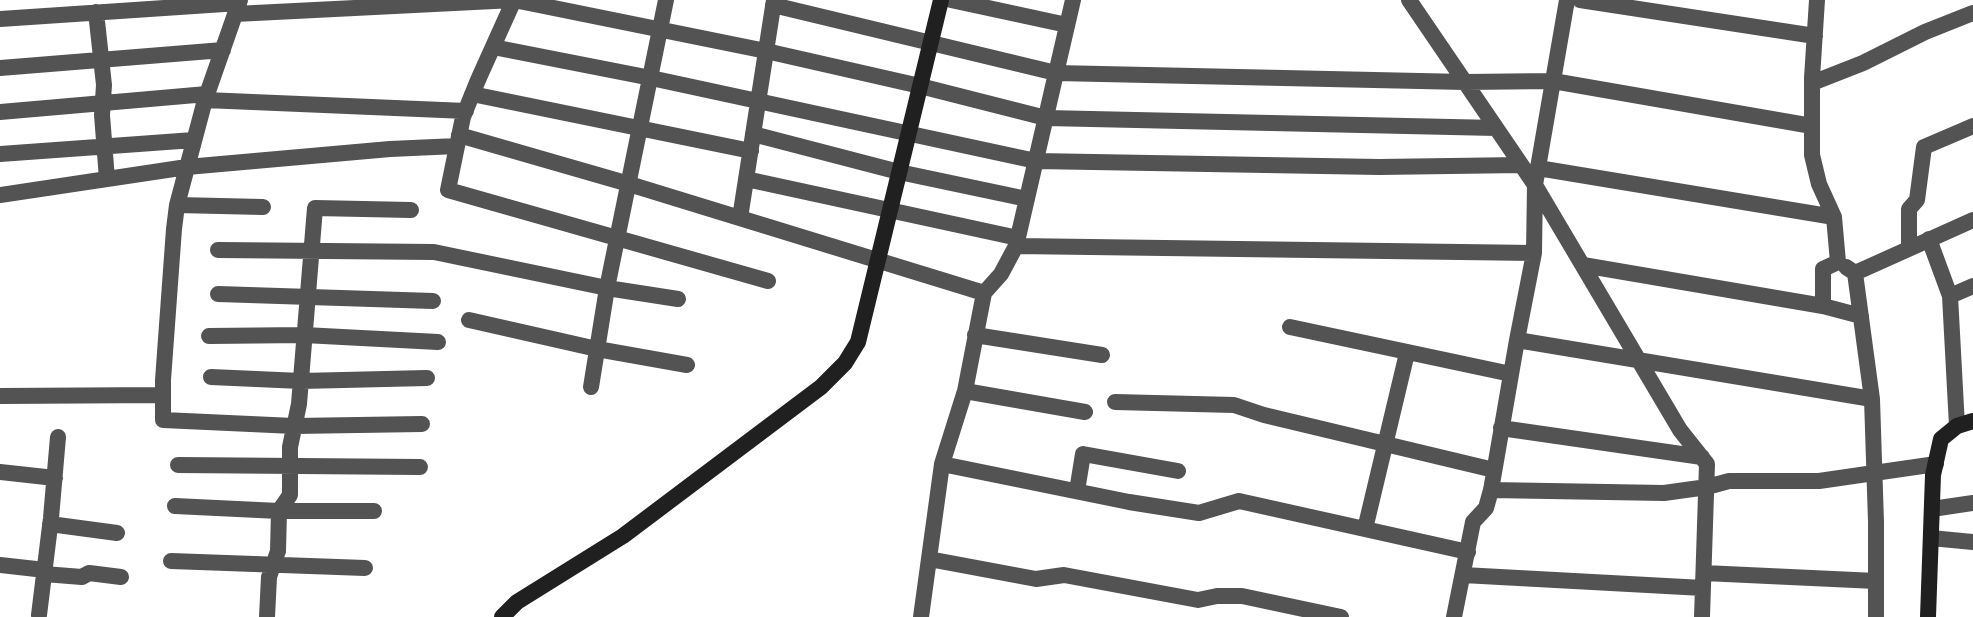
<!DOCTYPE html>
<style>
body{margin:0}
canvas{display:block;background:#fff}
</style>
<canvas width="1973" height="617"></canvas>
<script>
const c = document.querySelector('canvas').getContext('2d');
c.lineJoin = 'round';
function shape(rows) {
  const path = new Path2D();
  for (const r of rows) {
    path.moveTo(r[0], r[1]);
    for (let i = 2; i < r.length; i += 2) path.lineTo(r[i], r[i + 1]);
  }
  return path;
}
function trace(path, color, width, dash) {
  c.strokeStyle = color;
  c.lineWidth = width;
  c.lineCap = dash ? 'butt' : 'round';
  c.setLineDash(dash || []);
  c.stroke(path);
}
const street = shape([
 [240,0,205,100,177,205,174,229,163,380,163,420,294,426,422,424],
 [514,0,478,80,463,117,448,190,768,281],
 [951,0,1067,25],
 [1409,0,1535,185,1680,430,1707,464,1702,617],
 [1580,0,1815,36],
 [1817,0,1812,78,1812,155,1819,184,1834,217,1838,262,1823,269,1823,306],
 [773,5,1056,73,1465,82,1553,81,1812,126],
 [96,12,104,85,102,115,107,179],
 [235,14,514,0,766,51,920,86,1046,118,1496,128],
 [0,19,239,3],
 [493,47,651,78,1036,161,1379,167,1521,165],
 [0,68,223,50],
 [1812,83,1863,63,1925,32,1973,13],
 [472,94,751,151],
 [205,100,466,111],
 [0,112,207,94],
 [753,134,899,172,1027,199],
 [459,135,629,184,984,293],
 [0,154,194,140],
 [1538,168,1834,217],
 [746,179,1018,238],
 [0,195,187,167,390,149,457,146],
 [177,205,263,207],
 [740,218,774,0],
 [1929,239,1950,296,1957,426],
 [1016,246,1534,253],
 [1909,248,1909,209,1917,200,1924,147,1973,126],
 [218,250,434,252,607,288,678,299],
 [1583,265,1823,306,1861,316],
 [1846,267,1855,273,1973,220],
 [1855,273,1872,399,1876,522,1876,617],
 [218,294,433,301],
 [1950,296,1973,286],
 [469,320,597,349,687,365],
 [1290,327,1511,374],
 [975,335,1102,355],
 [209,336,304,335,438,342],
 [1517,340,1872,399],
 [211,377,301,381,427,378],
 [591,387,607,288,666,0],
 [965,391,1085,412],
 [0,396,163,395],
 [1115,402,1234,405,1264,415,1494,470],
 [1501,428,1702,457],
 [942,464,1129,502,1199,513,1239,501,1468,552],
 [178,465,420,467],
 [0,472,55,478],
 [1491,490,1664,493,1707,487,1729,481,1819,481,1936,464],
 [1077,491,1083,454,1178,471],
 [175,506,279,511,374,511],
 [1932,509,1973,503],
 [50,524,117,533],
 [1365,529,1407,353],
 [1931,538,1973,542],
 [929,559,1036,579,1064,575,1198,600,1217,596,1242,596,1341,617],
 [171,561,365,568],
 [0,565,45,570],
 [1704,573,1876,581],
 [44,574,82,577,89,573,121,577],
 [1463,575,1703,588],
 [39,615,51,518,58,437],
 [267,617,269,577,278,551,279,511,290,495,290,447,299,404,315,208,411,210],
 [921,617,942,464,965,391,984,293,1001,274,1016,246,1073,0],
 [1454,617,1473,522,1486,508,1491,490,1517,340,1534,253,1535,185,1567,0]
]);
const secondary = shape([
 [502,617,517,602,623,536,821,387,845,363,858,342,941,0],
 [1928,617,1933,475,1941,439,1957,426,1973,421]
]);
trace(street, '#535353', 16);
trace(secondary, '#202020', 16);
</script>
